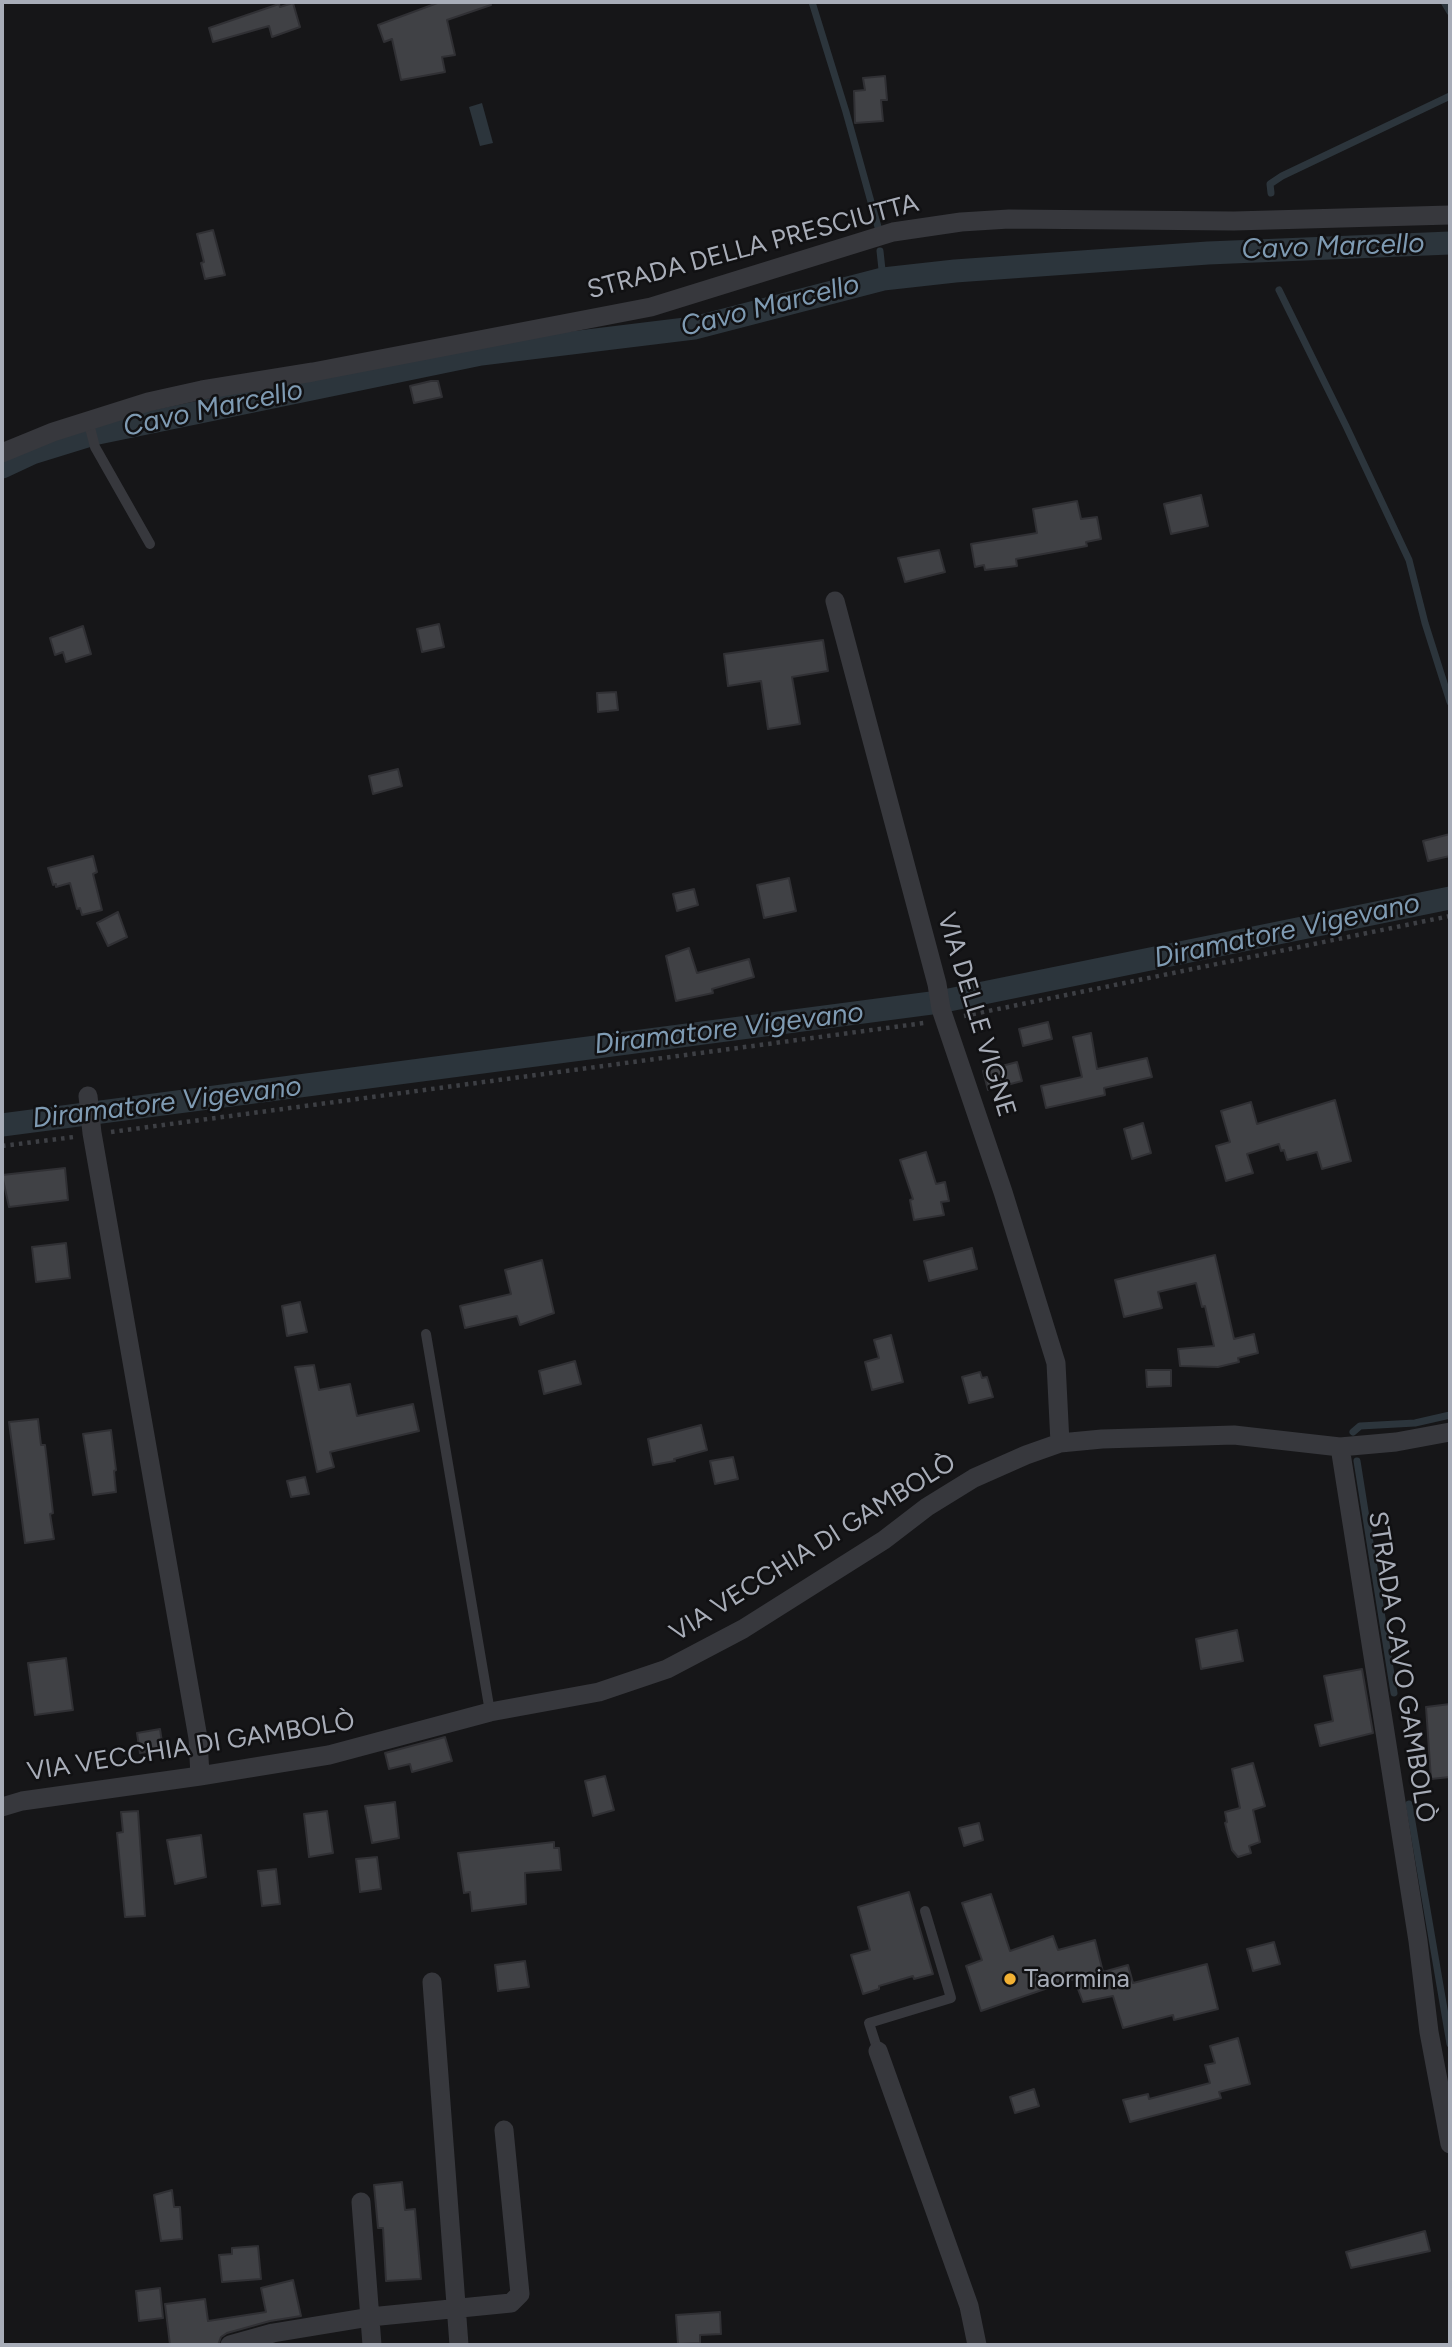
<!DOCTYPE html>
<meta charset="utf-8">
<style>
body{margin:0}
#map{position:relative;width:1452px;height:2347px;overflow:hidden;background:#161618;font-family:Figtree,sans-serif}
canvas{display:block}
.frame{position:absolute;inset:0;border:4px solid #a8adb8;pointer-events:none}
</style>
<div id="map">
<canvas width="1452" height="2347"></canvas>
<div class="frame"></div>
</div>
<script>
const c = document.querySelector('canvas').getContext('2d');
c.lineJoin = 'round';
function fillPath(path, color) {
  c.fillStyle = color;
  c.fill(path, 'evenodd');
}
function shape(rows) {
  const path = new Path2D();
  for (const r of rows) {
    path.moveTo(r[0], r[1]);
    for (let i = 2; i < r.length; i += 2) path.lineTo(r[i], r[i + 1]);
  }
  return path;
}
function trace(path, color, width, dash) {
  c.strokeStyle = color;
  c.lineWidth = width;
  c.lineCap = dash ? 'butt' : 'round';
  c.setLineDash(dash || []);
  c.stroke(path);
}
function drawText(font, color, halo, rows, align = 'center') {
  c.font = font + ' Figtree,sans-serif';
  c.lineWidth = 5;
  c.setLineDash([]);
  c.textBaseline = 'middle';
  c.strokeStyle = halo;
  c.fillStyle = color;
  for (const [text, x, y, turn = 0] of rows) {
    c.save();
    c.translate(x, y);
    c.rotate((+turn || 0) * Math.PI / 180);
    c.textAlign = isNaN(turn) ? turn : align;
    if (halo) c.strokeText(text, 0, 0);
    c.fillText(text, 0, 0);
    c.restore();
  }
}
const water = shape([
 [482,103,493,143,480,146,469,107]
]);
const stream = shape([
 [812,2,846,112,878,227],
 [1444,2,1450,12],
 [1271,193,1270,184,1282,176,1450,96],
 [880,251,883,279],
 [1279,290,1346,426,1409,560,1425,623,1450,702],
 [1353,1432,1360,1426,1415,1423,1450,1415],
 [1357,1461,1394,1693],
 [1409,1804,1450,2044]
]);
const canal = shape([
 [98,433,481,354,694,328,883,279,955,271,1208,253,1450,243],
 [2,467,32,453,87,436],
 [2,1125,939,1002,1450,898]
]);
const building = shape([
 [440,2,490,2,491,5,447,20,455,55,442,57,445,72,401,80,392,39,384,42,378,25,440,2],
 [293,3,300,27,272,37,269,26,213,42,209,28,279,4,280,7,293,3],
 [885,76,887,100,881,100,883,121,855,123,854,91,865,90,863,78,885,76],
 [213,230,225,275,205,279,201,263,204,262,197,234,213,230],
 [431,381,438,381,442,397,414,403,410,386,431,381],
 [1201,495,1208,526,1171,534,1164,504,1201,495],
 [1077,501,1081,519,1097,517,1101,539,1086,542,1087,546,1016,559,1017,566,985,570,984,565,975,567,971,544,1037,533,1033,509,1077,501],
 [939,550,945,572,905,582,898,558,939,550],
 [439,624,444,647,422,652,417,629,439,624],
 [83,626,91,654,66,662,63,652,55,655,50,638,83,626],
 [823,640,828,671,792,677,800,724,768,729,761,681,728,686,724,654,823,640],
 [616,692,618,710,598,712,597,693,616,692],
 [398,769,402,786,373,794,369,776,398,769],
 [1450,834,1450,856,1428,861,1423,841,1450,834],
 [93,856,97,872,93,874,102,910,82,915,80,908,77,909,70,883,56,887,56,884,53,885,48,868,93,856],
 [789,878,796,911,764,918,757,885,789,878],
 [694,889,698,905,677,911,673,894,694,889],
 [118,912,127,937,108,946,97,923,118,912],
 [689,948,697,973,749,959,754,977,712,989,713,993,676,1001,666,956,689,948],
 [1048,1022,1052,1039,1023,1046,1019,1029,1048,1022],
 [1091,1033,1097,1069,1147,1058,1152,1077,1104,1088,1105,1095,1046,1108,1041,1086,1082,1077,1073,1037,1091,1033],
 [1017,1062,1022,1081,988,1090,983,1071,1017,1062],
 [1335,1100,1351,1161,1322,1169,1317,1152,1287,1160,1284,1150,1281,1151,1279,1144,1247,1154,1253,1173,1226,1181,1216,1146,1230,1142,1221,1111,1251,1102,1257,1124,1335,1100],
 [1143,1123,1151,1153,1132,1159,1124,1129,1143,1123],
 [926,1152,936,1184,945,1182,949,1201,941,1202,944,1215,914,1220,910,1200,913,1199,900,1160,926,1152],
 [65,1168,68,1200,9,1207,2,1175,65,1168],
 [66,1243,70,1278,36,1282,32,1247,66,1243],
 [972,1248,977,1269,929,1281,924,1261,972,1248],
 [1215,1255,1234,1339,1254,1334,1258,1353,1238,1358,1239,1362,1218,1367,1180,1366,1178,1349,1214,1346,1205,1306,1202,1307,1196,1283,1158,1292,1162,1308,1124,1317,1115,1280,1215,1255],
 [542,1260,554,1313,520,1325,517,1316,465,1328,460,1306,511,1294,505,1270,542,1260],
 [300,1302,307,1332,287,1336,282,1306,300,1302],
 [891,1335,903,1382,872,1390,865,1362,879,1358,874,1340,891,1335],
 [575,1361,581,1384,544,1394,539,1371,575,1361],
 [314,1365,319,1390,350,1384,357,1416,413,1404,419,1431,330,1452,334,1467,317,1472,295,1367,314,1365],
 [1146,1370,1171,1370,1171,1386,1147,1387,1146,1370],
 [980,1372,982,1378,987,1377,993,1397,969,1403,962,1377,980,1372],
 [38,1419,41,1445,45,1445,53,1513,50,1514,54,1539,25,1543,9,1422,38,1419],
 [701,1425,707,1450,674,1459,675,1461,653,1465,648,1439,701,1425],
 [111,1430,116,1470,114,1471,116,1492,93,1495,83,1434,111,1430],
 [733,1457,738,1479,715,1484,710,1461,733,1457],
 [305,1477,309,1494,291,1497,287,1481,305,1477],
 [1237,1630,1243,1661,1201,1669,1196,1639,1237,1630],
 [66,1658,73,1710,35,1715,28,1663,66,1658],
 [1362,1669,1373,1733,1320,1746,1315,1725,1333,1721,1324,1676,1362,1669],
 [1450,1704,1450,1777,1431,1779,1426,1707,1450,1704],
 [160,1729,163,1749,140,1753,137,1733,160,1729],
 [445,1737,452,1761,412,1772,410,1764,389,1769,385,1753,445,1737],
 [1253,1763,1265,1806,1253,1810,1260,1842,1249,1846,1251,1853,1238,1857,1232,1850,1225,1823,1227,1822,1225,1812,1240,1808,1232,1769,1253,1763],
 [605,1776,614,1810,593,1816,585,1781,605,1776],
 [395,1802,399,1838,372,1843,365,1806,395,1802],
 [138,1811,145,1916,125,1917,117,1833,123,1832,121,1812,138,1811],
 [327,1811,333,1853,309,1857,304,1814,327,1811],
 [979,1823,983,1840,964,1846,959,1828,979,1823],
 [201,1835,206,1877,175,1884,167,1840,201,1835],
 [554,1842,554,1848,559,1848,561,1870,525,1873,526,1904,472,1911,470,1892,464,1893,458,1853,554,1842],
 [377,1857,381,1889,360,1892,356,1859,377,1857],
 [276,1869,280,1904,262,1906,258,1871,276,1869],
 [909,1892,933,1974,914,1979,913,1976,879,1986,879,1989,863,1994,851,1955,870,1950,858,1907,909,1892],
 [991,1894,1010,1951,1053,1936,1058,1950,1095,1940,1103,1972,1128,1965,1133,1983,1207,1964,1218,2009,1174,2020,1173,2015,1123,2028,1113,1996,1083,2002,1074,1979,981,2011,966,1966,982,1960,962,1903,991,1894],
 [1274,1942,1280,1964,1253,1971,1247,1949,1274,1942],
 [525,1961,529,1987,498,1991,495,1965,525,1961],
 [1238,2038,1250,2084,1219,2092,1221,2098,1130,2122,1123,2100,1148,2094,1149,2099,1210,2083,1205,2065,1215,2063,1210,2046,1238,2038],
 [1034,2089,1039,2106,1015,2113,1010,2097,1034,2089],
 [402,2182,405,2210,415,2209,421,2279,386,2281,383,2228,378,2228,374,2185,402,2182],
 [172,2190,174,2207,180,2207,182,2239,161,2241,154,2195,172,2190],
 [1425,2231,1430,2251,1351,2268,1346,2252,1425,2231],
 [258,2246,261,2279,222,2282,219,2255,232,2254,232,2248,258,2246],
 [293,2280,301,2316,270,2321,227,2333,221,2337,218,2345,170,2345,165,2304,205,2299,208,2321,266,2312,261,2288,293,2280],
 [160,2288,163,2318,139,2321,136,2291,160,2288],
 [720,2312,721,2334,700,2335,700,2343,678,2344,676,2315,720,2312]
]);
const path = shape([
 [964,1016,1450,916],
 [111,1132,924,1023],
 [2,1146,74,1137]
]);
const lane = shape([
 [88,420,95,447,150,544],
 [426,1334,490,1712],
 [878,2051,869,2023,951,1998,925,1911]
]);
const street = shape([
 [2,453,53,432,148,402,202,390,313,372,651,307,893,232,961,222,1009,219,1234,221,1450,215],
 [835,601,937,984,941,1009,1003,1192,1056,1363,1060,1443],
 [88,1096,92,1133,198,1738,200,1776],
 [1340,1447,1418,1941,1429,2032,1450,2144],
 [2,1807,22,1801,200,1776,329,1755,490,1712,599,1692,667,1669,743,1629,884,1540,927,1507,974,1478,1026,1455,1060,1443,1102,1439,1234,1435,1340,1447,1396,1442,1450,1432],
 [432,1982,459,2345],
 [878,2051,969,2306,977,2345],
 [361,2202,372,2345],
 [230,2345,273,2333,370,2317,511,2303,520,2294,504,2130]
]);
const markers = [
 [1010,1979,7,"#f2b134"]
];
const streetNames = [
 ["STRADA DELLA PRESCIUTTA",753,247,-15],
 ["VIA DELLE VIGNE",976,1015,73],
 ["VIA VECCHIA DI GAMBOLÒ",813,1548,-32],
 ["STRADA CAVO GAMBOLÒ",1401,1667,81],
 ["VIA VECCHIA DI GAMBOLÒ",191,1747,-9]
];
const poiNames = [
 ["Taormina",1024,1979]
];
const waterNames = [
 ["Cavo Marcello",1333,247,-2],
 ["Cavo Marcello",770,306,-14],
 ["Cavo Marcello",213,409,-12],
 ["Diramatore Vigevano",1287,931,-12],
 ["Diramatore Vigevano",729,1029,-7],
 ["Diramatore Vigevano",167,1103,-7]
];
fillPath(water, '#2c353c');
trace(stream, '#2c353c', 7);
trace(canal, '#2c353c', 23);
fillPath(building, '#404145');
trace(building, '#303034', 2);
trace(path, '#3d3f44', 4.5, [3.5, 5]);
trace(lane, '#37383d', 10);
trace(street, '#37383d', 19);
for (const [x, y, r, color] of markers) {
  const dot = new Path2D();
  dot.arc(x, y, r, 0, 2 * Math.PI);
  c.fillStyle = color;
  c.fill(dot);
  trace(dot, '#111113', 2.5);
}
drawText('26px', '#a8adb8', '#111113', streetNames);
drawText('26px', '#a8adb8', '#111113', poiNames, 'left');
drawText('italic 28px', '#7f9bb3', '#111113', waterNames);
</script>
